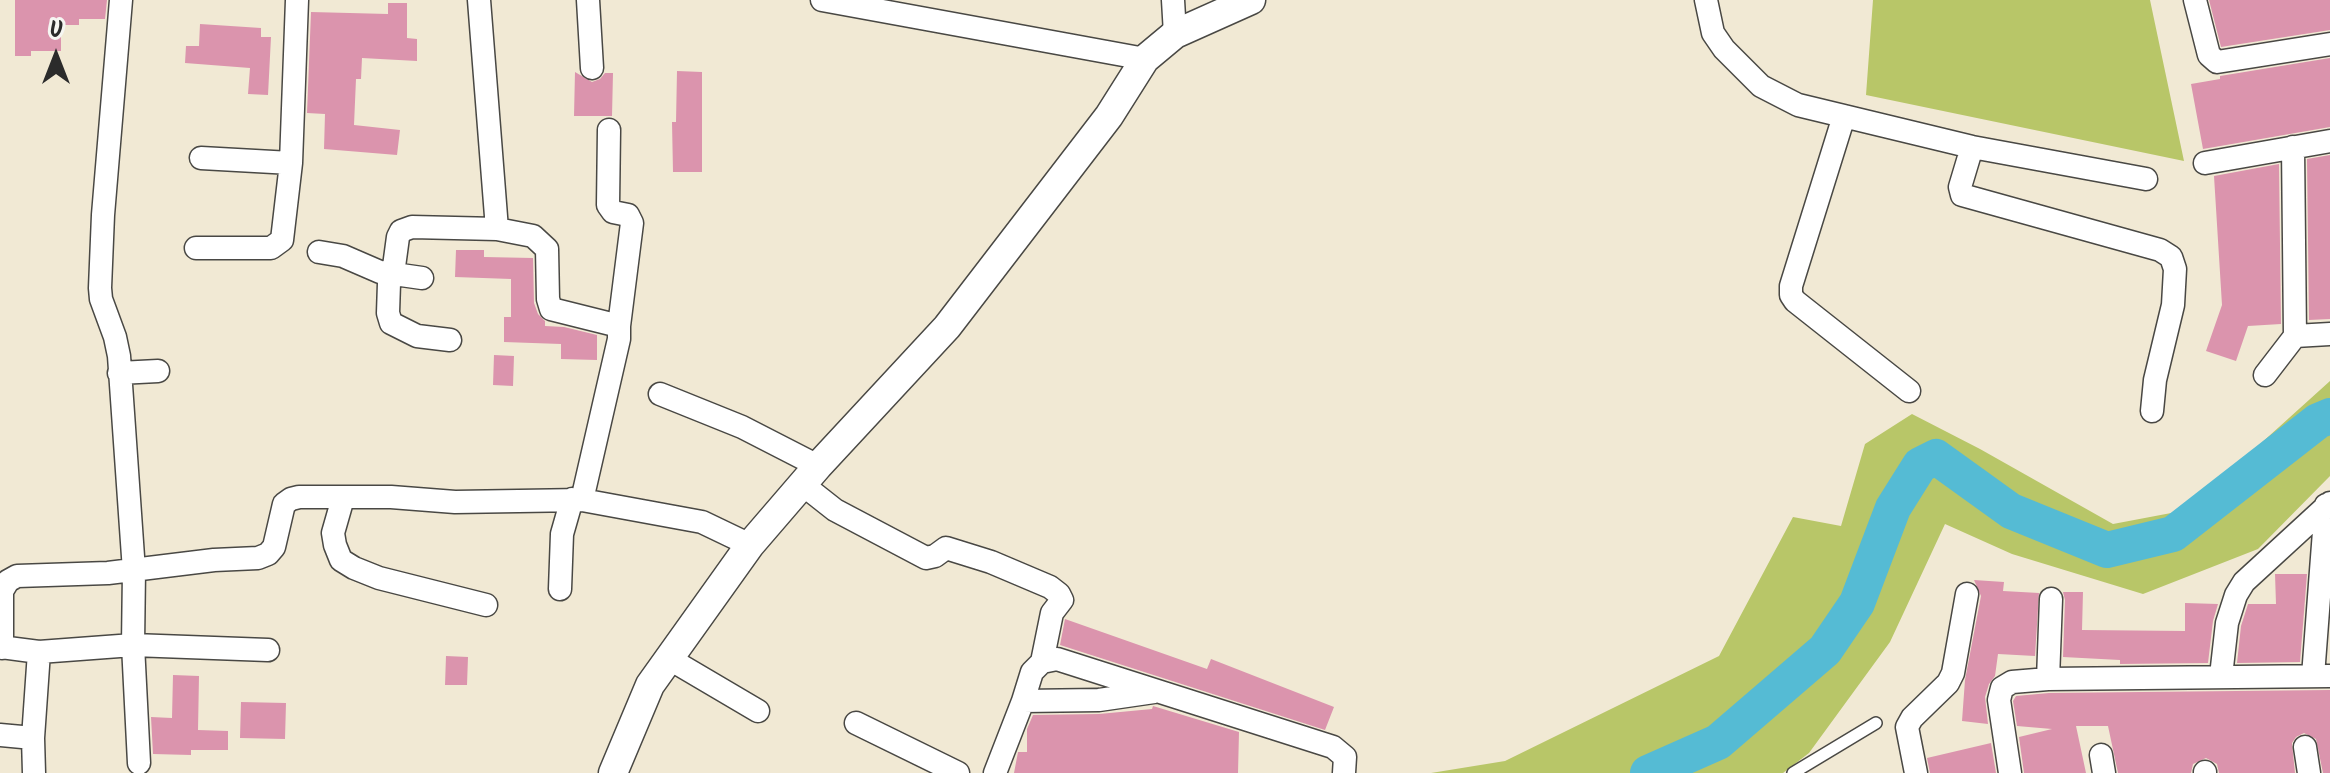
<!DOCTYPE html>
<style>
body{margin:0}
#map{position:relative;width:2330px;height:773px;overflow:hidden;background:#f1e9d4;font-family:Kalam,sans-serif}
canvas{display:block}
.north{position:absolute;left:16px;top:16px;width:80px;height:80px;-webkit-text-stroke:6px #f6f6f2;paint-order:stroke;rotate:0deg;font-size:22px;font-weight:700;line-height:32px;text-align:center;color:#2b2b2b}
.north::after{content:'';display:block;margin:auto;width:28px;height:36px;background:#2b2b2b;clip-path:polygon(50% 0,100% 100%,50% 72%,0 100%)}
</style>
<div id="map">
<canvas width="2330" height="773"></canvas>
<div class="north">U</div>
</div>
<script>
const c = document.querySelector('canvas').getContext('2d');
c.lineJoin = 'round';
function fillPath(path, color) {
  c.fillStyle = color;
  c.fill(path, 'evenodd');
}
function shape(rows) {
  const path = new Path2D();
  for (const r of rows) {
    path.moveTo(r[0], r[1]);
    for (let i = 2; i < r.length; i += 2) path.lineTo(r[i], r[i + 1]);
  }
  return path;
}
function trace(path, color, width, dash) {
  c.strokeStyle = color;
  c.lineWidth = width;
  c.lineCap = dash ? 'butt' : 'round';
  c.setLineDash(dash || []);
  c.stroke(path);
}
const green = shape([
 [1873,0,2150,0,2184,161,1866,95],
 [2330,381,2330,476,2258,549,2143,594,2012,554,1945,524,1890,642,1809,753,1783,773,1431,773,1505,761,1719,656,1793,517,1841,526,1865,444,1912,414,1980,449,2113,524,2187,510]
]);
const river = shape([
 [1648,773,1718,742,1825,650,1857,603,1893,508,1920,465,1936,457,2011,511,2107,550,2173,534,2318,421,2330,416]
]);
const building = shape([
 [15,0,107,0,105,19,79,19,79,25,61,25,61,51,31,51,31,56,15,56],
 [2209,0,2330,0,2330,30,2221,47],
 [388,3,407,3,407,38,417,39,417,61,362,58,361,79,356,79,354,125,400,130,397,155,324,149,325,114,307,113,311,12,388,14],
 [200,24,261,28,261,37,271,37,268,95,248,94,250,68,185,63,186,46,199,46],
 [2330,58,2330,127,2203,149,2191,84,2220,79,2220,76],
 [677,71,702,72,702,172,673,172,672,122,676,122],
 [575,72,592,82,600,79,605,73,613,73,612,116,574,116],
 [2330,155,2330,319,2309,320,2307,159],
 [2279,164,2281,324,2248,326,2236,361,2206,351,2222,305,2214,176],
 [456,250,484,250,484,257,533,258,534,303,538,314,545,321,545,326,564,327,597,335,597,360,561,359,561,344,504,342,504,317,511,317,511,279,455,277],
 [494,355,514,356,513,386,493,385],
 [2275,574,2307,574,2300,662,2237,663,2241,626,2248,604,2276,604],
 [1974,580,2004,582,2003,591,2039,593,2035,656,1998,654,1995,676,1989,684,1985,697,1988,724,1962,721,1965,680,1981,596],
 [2063,592,2083,592,2082,630,2185,631,2185,603,2218,604,2213,621,2208,663,2120,664,2120,660,2063,657,2065,600],
 [1065,619,1207,669,1211,659,1334,707,1325,730,1060,645],
 [446,656,468,657,467,685,445,685],
 [173,675,199,676,198,730,228,731,228,750,191,750,191,755,153,754,151,717,172,718],
 [2330,690,2330,773,2323,773,2316,739,2304,733,2296,737,2292,743,2295,773,2219,773,2217,764,2206,758,2193,764,2191,773,2118,773,2108,726,2076,726,2086,773,2024,773,2019,737,2052,729,2017,726,2013,701,2016,696,2049,693],
 [241,702,286,703,285,739,240,738],
 [1153,706,1239,732,1238,773,1014,773,1018,752,1027,752,1027,729,1033,715,1099,714,1152,709],
 [1991,743,1996,773,1930,773,1927,758]
]);
const service = shape([
 [1793,773,1876,723]
]);
const minor = shape([
 [479,0,497,229,533,236,547,249,548,299,551,309,619,326,619,339,582,500],
 [588,0,592,68],
 [822,0,1145,59],
 [1173,0,1175,34],
 [1706,0,1713,33,1724,49,1761,86,1798,105,1972,147,2146,179],
 [2195,0,2209,55,2217,62,2330,44],
 [1844,116,1791,286,1791,295,1795,301,1909,391],
 [609,130,608,205,613,212,628,215,632,223,619,326],
 [1972,147,1960,187,1962,195,2160,250,2171,257,2175,269,2173,305,2155,380,2152,411],
 [201,158,291,163],
 [2205,163,2330,141],
 [196,248,271,248,282,240,291,163,297,0],
 [319,252,343,256,380,272,422,278],
 [2295,336,2330,334],
 [450,340,417,336,391,323,388,313,389,283,393,274,398,237,401,231,412,227,497,229],
 [119,373,158,371],
 [2265,375,2295,336,2293,147],
 [660,394,742,427,818,466],
 [802,484,835,510,926,558,935,556,946,548,991,562,1050,587,1059,594,1062,600,1052,613,1042,662],
 [343,498,333,533,335,545,341,560,354,568,379,578,486,605],
 [560,589,562,534,572,499],
 [0,647,39,652,133,645,134,571,119,356,115,337,101,299,100,288,103,215,121,0],
 [2,648,2,591,8,581,17,576,108,573,214,560,258,558,268,554,274,547,284,504,291,499,299,497,391,497,455,502,582,500,702,522,750,545],
 [668,658,758,711],
 [2221,676,2227,623,2236,595,2244,582,2330,503],
 [2313,676,2326,505],
 [2048,679,2051,599],
 [1023,701,1099,700,1154,692],
 [856,723,958,773],
 [0,735,33,738],
 [2305,747,2309,773],
 [2101,755,2104,773],
 [139,763,133,645,268,650],
 [2205,772,2205,773],
 [34,773,33,738,39,652],
 [995,773,1023,701,1032,672,1042,662,1057,659,1333,747,1345,757,1344,773],
 [1916,773,1907,727,1912,718,1948,683,1953,673,1967,594],
 [2010,773,1999,700,2002,688,2012,682,2048,679,2330,676]
]);
const tertiary = shape([
 [613,773,650,685,750,545,818,466,947,327,1109,116,1145,59,1175,34,1251,0]
]);
fillPath(green, '#b8c668');
trace(river, '#55bbd4', 36);
fillPath(building, '#db94ad');
trace(service, '#494844', 14);
trace(minor, '#494844', 25);
trace(tertiary, '#494844', 31);
trace(service, '#fff', 11);
trace(minor, '#fff', 22);
trace(tertiary, '#fff', 28);
</script>
